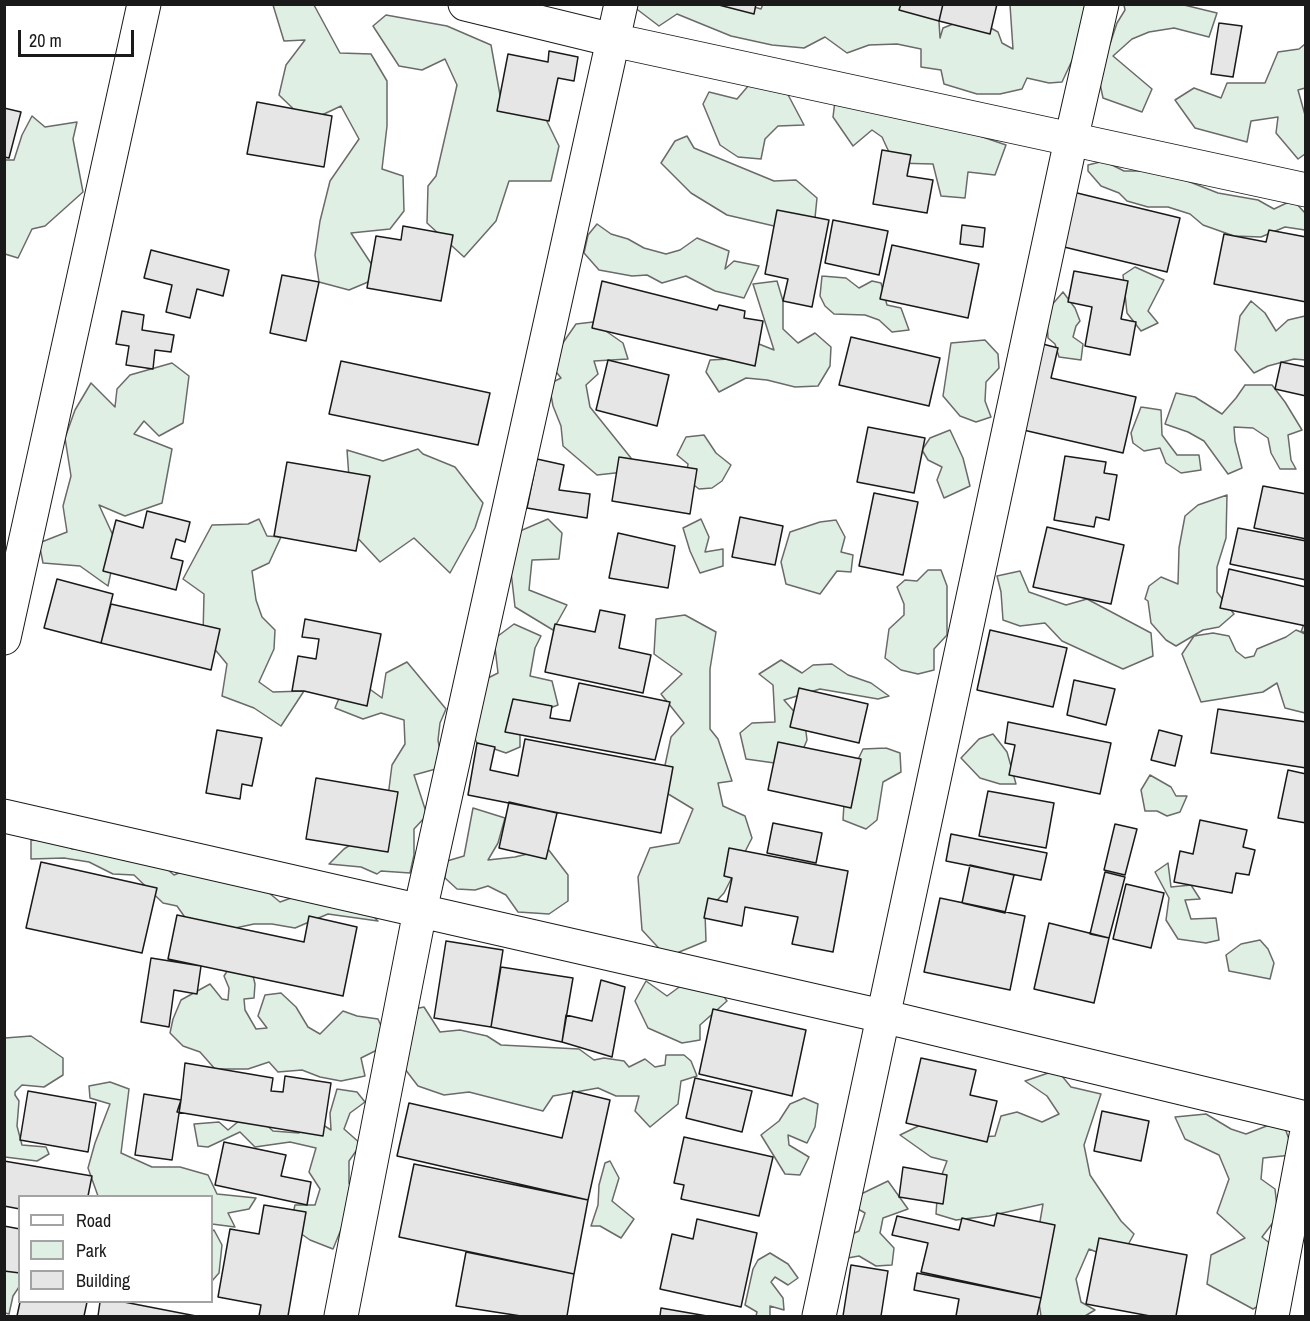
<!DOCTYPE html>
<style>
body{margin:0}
#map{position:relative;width:1310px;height:1321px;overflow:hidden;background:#fff;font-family:"Archivo Narrow",sans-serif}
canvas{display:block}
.frame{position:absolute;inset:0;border:6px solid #1a1a1a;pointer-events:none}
.legend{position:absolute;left:18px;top:1195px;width:195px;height:108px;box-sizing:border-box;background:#fff;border:2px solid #a3a3a3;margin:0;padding:8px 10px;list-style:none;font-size:18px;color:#1a1a1a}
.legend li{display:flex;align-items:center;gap:12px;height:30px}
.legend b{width:30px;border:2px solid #a3a3a3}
.scale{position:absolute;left:18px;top:30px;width:116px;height:27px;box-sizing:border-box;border:3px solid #1a1a1a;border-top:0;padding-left:8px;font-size:18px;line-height:21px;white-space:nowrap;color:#1a1a1a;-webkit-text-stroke:4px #fff;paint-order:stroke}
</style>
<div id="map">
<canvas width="1310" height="1321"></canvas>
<div class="frame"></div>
<ul class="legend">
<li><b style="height:8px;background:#fff"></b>Road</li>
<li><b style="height:16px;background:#e0efe3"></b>Park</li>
<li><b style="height:16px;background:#e6e6e6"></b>Building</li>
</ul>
<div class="scale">20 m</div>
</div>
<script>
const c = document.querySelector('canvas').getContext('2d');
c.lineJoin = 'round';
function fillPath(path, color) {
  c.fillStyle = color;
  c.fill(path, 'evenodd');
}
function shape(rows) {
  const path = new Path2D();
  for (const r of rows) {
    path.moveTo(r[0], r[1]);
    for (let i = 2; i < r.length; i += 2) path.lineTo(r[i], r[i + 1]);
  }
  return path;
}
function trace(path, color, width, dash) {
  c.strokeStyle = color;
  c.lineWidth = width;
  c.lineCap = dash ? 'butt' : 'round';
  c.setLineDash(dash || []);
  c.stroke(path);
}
const green = shape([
 [634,4,744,4,761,9,763,4,938,5,940,38,943,28,971,17,998,32,1002,43,1013,49,1010,5,1089,5,1076,52,1062,82,1049,83,1027,78,1022,89,1000,94,977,94,944,84,941,70,921,67,921,49,897,44,869,45,847,53,825,37,804,48,772,45,731,36,677,14,659,26,634,7,634,4],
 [273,5,314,5,340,53,371,54,387,81,387,126,382,169,403,176,404,211,390,229,351,233,380,277,349,290,319,282,315,255,320,221,330,181,359,139,341,106,307,122,279,95,286,65,305,40,284,41,273,5],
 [1124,5,1184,5,1217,13,1209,37,1174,28,1149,32,1132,39,1113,56,1152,89,1142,112,1103,98,1095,60,1110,44,1117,23,1125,10,1124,5],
 [386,15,447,26,491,45,500,95,537,101,559,146,551,181,509,181,496,221,464,257,427,223,428,186,436,176,457,85,445,59,422,70,399,66,373,26,386,15],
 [1305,44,1305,88,1298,90,1305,115,1305,154,1298,159,1276,133,1278,117,1251,121,1247,142,1195,128,1175,100,1194,88,1221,98,1227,83,1265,83,1278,52,1299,49,1305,44],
 [749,85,785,89,804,125,778,126,765,139,761,159,738,157,720,145,703,104,709,92,737,99,749,85],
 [835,101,974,134,1006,145,995,175,968,172,965,198,941,196,933,164,894,163,882,137,872,130,853,146,833,117,835,101],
 [32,116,45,127,77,122,73,139,83,192,45,226,32,229,18,258,5,254,5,160,14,160,22,135,32,116],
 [687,136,694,148,774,181,796,180,817,198,815,218,774,226,727,215,691,193,661,163,675,141,687,136],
 [1104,161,1124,171,1162,171,1218,193,1258,200,1274,209,1293,200,1305,213,1305,230,1285,227,1261,237,1234,236,1203,225,1190,214,1168,207,1148,207,1127,201,1119,193,1101,186,1088,171,1088,165,1104,161],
 [597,224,611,234,628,239,644,248,666,254,680,250,697,238,729,251,725,269,734,261,759,266,744,298,715,291,686,276,662,283,647,275,632,276,599,270,584,253,588,235,597,224],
 [1135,267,1164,280,1148,311,1158,323,1141,331,1127,313,1123,275,1135,267],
 [822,276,846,278,859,288,872,281,881,283,887,305,901,308,909,330,892,332,879,320,865,315,834,314,825,306,820,296,822,276],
 [777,281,783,301,783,329,798,343,815,333,831,347,830,366,818,386,795,387,767,380,746,378,719,392,706,372,710,360,729,359,754,342,774,350,753,284,777,281],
 [1063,292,1075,308,1080,321,1076,326,1073,337,1083,344,1081,360,1059,357,1055,344,1048,338,1047,321,1044,314,1063,292],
 [1251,301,1265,313,1276,331,1288,320,1305,316,1305,360,1294,359,1268,366,1254,373,1235,350,1240,316,1251,301],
 [593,322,623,343,628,359,594,361,598,374,586,385,590,407,631,458,624,472,597,475,563,446,561,426,553,406,549,384,561,378,549,363,576,324,593,322],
 [985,340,998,354,999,368,986,382,985,401,991,417,976,422,960,416,943,396,951,343,985,340],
 [172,363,189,376,183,423,159,436,144,421,134,434,172,449,162,503,125,516,99,505,117,544,108,586,80,566,43,563,39,543,67,532,63,506,71,476,65,438,75,410,91,383,115,407,117,389,130,375,172,363],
 [1245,385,1272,385,1285,402,1302,430,1288,435,1291,460,1296,469,1280,469,1271,453,1268,438,1253,428,1234,427,1235,441,1242,468,1228,474,1204,441,1188,432,1165,424,1176,393,1195,397,1222,414,1236,398,1245,385],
 [1141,407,1161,410,1162,435,1177,455,1199,455,1201,470,1181,473,1166,463,1160,448,1144,451,1133,443,1131,433,1141,407],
 [950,430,963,458,970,486,944,498,937,480,942,467,928,460,922,450,930,438,950,430],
 [704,435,716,453,731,465,722,481,712,488,699,489,686,479,688,464,677,455,686,437,704,435],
 [418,449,423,454,455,467,483,503,475,528,450,573,414,538,380,562,353,533,347,450,383,461,418,449],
 [1227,495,1226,538,1217,567,1217,592,1234,614,1219,627,1203,630,1176,646,1166,640,1151,623,1148,601,1145,599,1149,586,1161,577,1178,584,1179,548,1185,516,1198,505,1227,495],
 [259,519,267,536,281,537,269,563,252,571,256,600,262,617,275,630,274,649,259,682,273,692,304,691,281,726,254,708,222,696,227,664,203,635,204,594,183,579,212,525,248,524,259,519],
 [548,519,562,533,559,559,532,560,529,590,567,605,553,630,515,607,509,554,520,531,548,519],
 [701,519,709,537,705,552,723,549,723,566,700,573,690,551,683,528,701,519],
 [836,520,845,537,841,552,853,555,851,572,837,571,820,594,786,584,781,562,790,532,820,522,836,520],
 [928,570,941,570,947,586,947,635,934,649,934,670,918,674,901,670,885,658,889,629,904,615,904,604,897,587,905,580,917,581,928,570],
 [1020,571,1029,592,1066,605,1087,599,1151,633,1153,656,1123,669,1062,641,1045,623,1020,626,1003,620,1001,592,997,576,1020,571],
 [685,615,716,632,710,669,710,729,718,739,732,781,718,783,723,806,745,816,752,838,724,893,705,913,706,941,667,957,642,930,638,877,650,848,679,843,693,809,660,789,671,737,684,723,661,694,682,674,654,654,656,619,685,615],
 [1305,621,1305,632,1301,632,1305,634,1305,713,1285,708,1277,683,1263,692,1201,702,1182,654,1194,636,1213,633,1229,636,1236,651,1245,658,1254,656,1257,649,1286,637,1296,630,1301,632,1305,621],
 [514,624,541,636,535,648,530,676,552,681,558,705,520,719,520,747,506,753,477,743,469,728,484,680,498,673,494,639,514,624],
 [781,660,802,673,813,665,832,664,848,675,871,683,889,696,878,699,820,689,784,700,805,724,807,740,796,766,746,759,740,733,752,723,775,722,773,685,759,674,781,660],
 [407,662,446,709,440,723,438,740,443,767,414,775,427,815,414,829,414,855,410,873,381,871,377,874,361,867,329,864,344,849,376,828,386,812,392,765,405,744,404,720,381,713,363,719,335,708,349,674,382,698,386,673,407,662],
 [993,734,1007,752,1016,784,1000,784,980,778,961,758,979,739,993,734],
 [886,748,900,753,901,772,883,782,877,820,866,829,843,820,845,787,863,749,886,748],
 [1150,775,1171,787,1176,796,1187,796,1180,812,1167,816,1157,811,1145,811,1141,790,1150,775],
 [473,808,505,818,498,843,488,860,515,857,548,849,568,875,568,901,549,914,518,912,506,895,488,886,475,890,457,889,445,878,447,861,464,856,473,808],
 [31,840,67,842,72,849,91,844,154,858,174,875,191,868,257,883,280,902,319,888,362,905,378,921,328,914,295,928,272,924,254,924,198,936,177,906,163,903,134,875,113,874,89,862,64,858,31,859,31,840],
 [1168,863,1171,887,1191,885,1200,899,1185,900,1191,919,1216,918,1219,940,1206,943,1178,939,1166,920,1169,898,1155,872,1168,863],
 [1260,940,1268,949,1274,963,1270,979,1229,971,1226,955,1241,944,1260,940],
 [233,962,250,963,255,984,254,998,244,999,245,1010,256,1029,267,1028,258,1016,265,995,281,993,296,1007,308,1027,320,1034,343,1011,357,1016,378,1019,389,1044,361,1058,365,1076,341,1081,320,1077,302,1070,278,1072,269,1062,248,1069,215,1069,200,1052,183,1046,170,1033,173,1019,181,1000,210,984,222,999,228,1000,229,988,224,976,233,962],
 [711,977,727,1001,700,1025,700,1040,682,1043,648,1028,635,1001,646,981,667,996,682,985,711,977],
 [424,1007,440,1032,460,1030,487,1036,501,1045,579,1049,594,1060,604,1058,624,1061,629,1067,645,1059,655,1067,665,1065,666,1055,684,1055,691,1061,697,1076,681,1081,678,1104,650,1127,635,1111,639,1096,616,1096,598,1088,553,1096,543,1111,469,1092,444,1095,418,1086,398,1060,409,1010,424,1007],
 [31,1036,63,1058,63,1075,44,1087,22,1085,15,1092,15,1095,19,1101,17,1126,22,1145,46,1147,49,1154,37,1161,5,1157,5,1038,31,1036],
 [1057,1070,1071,1087,1101,1094,1084,1145,1090,1175,1121,1221,1134,1234,1119,1261,1089,1249,1076,1279,1081,1302,1095,1310,1085,1316,1041,1316,1033,1262,1043,1204,989,1216,956,1220,936,1214,938,1185,947,1161,931,1157,900,1135,935,1118,970,1138,995,1136,1001,1116,1017,1112,1042,1122,1059,1114,1047,1096,1025,1081,1057,1070],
 [110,1082,129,1089,121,1153,152,1167,180,1167,208,1175,217,1194,256,1198,249,1209,228,1213,235,1227,212,1224,212,1196,98,1196,88,1168,95,1143,110,1104,90,1098,89,1086,110,1082],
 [337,1089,357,1092,365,1102,350,1113,344,1129,361,1144,349,1161,349,1183,361,1214,342,1227,333,1249,310,1240,290,1226,295,1205,315,1205,320,1189,309,1172,316,1148,290,1142,255,1147,240,1132,208,1147,198,1146,194,1124,219,1122,228,1130,251,1111,273,1131,299,1133,317,1121,331,1130,330,1113,337,1089],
 [804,1098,818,1104,815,1127,807,1143,788,1135,789,1145,809,1157,800,1175,785,1174,761,1135,779,1121,790,1104,804,1098],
 [1206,1114,1231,1129,1246,1134,1282,1120,1290,1142,1292,1155,1263,1158,1261,1179,1275,1189,1278,1216,1262,1237,1282,1253,1280,1294,1253,1309,1207,1284,1211,1255,1245,1238,1217,1213,1229,1179,1219,1155,1185,1139,1175,1117,1206,1114],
 [610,1161,619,1178,612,1201,634,1219,621,1238,600,1226,591,1226,598,1205,599,1185,605,1163,610,1161],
 [888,1181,908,1209,883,1218,880,1233,894,1248,892,1265,876,1266,859,1256,842,1259,845,1237,859,1231,865,1213,851,1205,859,1195,888,1181],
 [214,1230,222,1245,219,1273,212,1281,212,1231,214,1230],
 [770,1253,788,1264,798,1278,788,1285,775,1277,771,1282,783,1298,784,1310,770,1306,770,1316,756,1316,757,1312,745,1305,753,1269,758,1260,770,1253],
 [16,1255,19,1255,19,1287,13,1296,9,1314,5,1313,5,1272,16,1255]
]);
const building = shape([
 [715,4,756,4,754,14,715,4],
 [901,4,943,4,939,21,899,10,901,4],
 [943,4,997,4,990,34,939,21,943,4],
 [1219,23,1242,26,1233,77,1211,74,1219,23],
 [549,51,578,57,574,81,558,78,549,121,497,111,508,54,548,62,549,51],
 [257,102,332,116,324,167,247,154,257,102],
 [4,108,21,112,9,158,4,157,4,108],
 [882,150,911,155,907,176,933,180,927,213,873,204,882,150],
 [1073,192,1180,218,1167,272,1060,246,1073,192],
 [777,210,829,220,812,307,783,301,788,279,765,274,777,210],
 [833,220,888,231,879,275,825,263,833,220],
 [962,225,985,228,983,247,960,244,962,225],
 [403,226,453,235,441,301,367,288,376,236,401,240,403,226],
 [1269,230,1306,237,1306,302,1214,284,1224,234,1266,242,1269,230],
 [892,245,979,264,968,318,880,299,892,245],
 [151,250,229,270,223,296,197,289,190,318,166,312,172,285,144,278,151,250],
 [1074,271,1128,281,1121,319,1136,322,1130,355,1085,346,1092,307,1068,302,1074,271],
 [282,275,319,282,306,341,270,333,282,275],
 [602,281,717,310,719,305,745,311,744,318,763,321,755,366,592,328,602,281],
 [122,311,144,315,142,330,174,335,171,352,155,350,153,369,126,365,129,346,116,344,122,311],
 [851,337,940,358,929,406,839,385,851,337],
 [1039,343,1058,348,1051,378,1136,397,1123,453,1019,429,1039,343],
 [608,360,669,375,657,426,596,410,608,360],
 [341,361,490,393,478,445,329,414,341,361],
 [1281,362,1306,367,1306,396,1275,389,1281,362],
 [868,427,925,438,914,493,857,482,868,427],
 [1065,456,1106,462,1104,473,1117,475,1109,520,1096,517,1094,527,1054,520,1065,456],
 [619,457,697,469,690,514,612,501,619,457],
 [537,459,564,465,559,490,590,494,587,518,527,508,537,459],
 [287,462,370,476,356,551,274,536,287,462],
 [1263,486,1306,494,1306,539,1254,528,1263,486],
 [874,493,918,502,903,575,859,566,874,493],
 [147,511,190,522,185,542,176,539,171,558,183,561,176,590,103,571,116,520,143,528,147,511],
 [740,517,783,526,775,565,732,557,740,517],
 [1047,527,1124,545,1111,604,1033,587,1047,527],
 [1238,528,1306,541,1306,580,1230,564,1238,528],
 [618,533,675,546,668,588,609,578,618,533],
 [1229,569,1306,587,1306,626,1220,608,1229,569],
 [57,579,113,594,101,643,44,628,57,579],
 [111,604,220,629,211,670,101,643,111,604],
 [600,610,625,615,619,648,651,655,643,693,545,672,555,624,595,632,600,610],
 [305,619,381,634,367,706,304,691,292,691,298,656,316,659,319,639,302,637,305,619],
 [990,630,1067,648,1053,707,977,690,990,630],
 [1074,680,1115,689,1106,725,1067,715,1074,680],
 [579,683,670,702,655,760,505,732,513,699,552,706,550,718,570,721,579,683],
 [799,688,868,704,859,743,790,727,799,688],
 [1218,709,1306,722,1306,768,1211,753,1218,709],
 [1008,722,1111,743,1100,794,1009,775,1015,745,1005,743,1008,722],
 [217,730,262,738,252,786,242,784,240,799,206,793,217,730],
 [1159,730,1182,736,1175,766,1151,760,1159,730],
 [525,739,673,767,661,833,468,795,477,743,495,747,490,770,518,776,525,739],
 [778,742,861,759,851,808,768,790,778,742],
 [1288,770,1306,774,1306,823,1278,818,1288,770],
 [316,778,398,792,388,852,306,839,316,778],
 [988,791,1054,803,1046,848,979,836,988,791],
 [509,802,557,813,546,859,499,848,509,802],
 [1200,820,1247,830,1243,847,1255,850,1249,875,1236,873,1232,893,1174,882,1180,851,1193,854,1200,820],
 [773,823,822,833,816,863,767,853,773,823],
 [1115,824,1137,829,1125,875,1104,870,1115,824],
 [951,834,1047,853,1041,880,946,861,951,834],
 [729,848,848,871,833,952,792,944,798,917,745,907,742,926,704,918,708,898,727,902,732,878,724,876,729,848],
 [41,862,157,888,142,953,26,928,41,862],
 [970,865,1014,875,1005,913,962,903,970,865],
 [1105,872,1125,877,1109,938,1090,934,1105,872],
 [1126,884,1164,893,1151,948,1113,939,1126,884],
 [940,898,1025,916,1010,990,924,972,940,898],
 [177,915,304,942,309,916,357,927,343,996,168,959,177,915],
 [1049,923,1109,938,1094,1003,1034,989,1049,923],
 [446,941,503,950,491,1027,434,1018,446,941],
 [151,958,201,966,197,994,174,990,169,1027,141,1022,151,958],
 [501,967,573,978,562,1042,491,1027,501,967],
 [601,980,625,987,612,1057,562,1042,566,1015,592,1021,601,980],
 [713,1009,806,1030,792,1096,699,1074,713,1009],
 [921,1058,976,1070,970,1095,997,1101,987,1142,906,1123,921,1058],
 [185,1063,273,1078,271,1091,283,1092,285,1076,331,1083,323,1136,177,1112,181,1100,185,1063],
 [695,1078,752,1091,742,1132,686,1118,695,1078],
 [28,1091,96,1103,88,1152,20,1140,28,1091],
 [573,1091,610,1100,588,1200,397,1156,409,1103,562,1138,573,1091],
 [144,1094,181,1100,172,1160,135,1155,144,1094],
 [1102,1111,1149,1121,1141,1161,1094,1151,1102,1111],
 [684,1137,773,1157,759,1216,681,1199,684,1185,674,1183,684,1137],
 [224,1142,286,1155,281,1176,311,1182,307,1205,215,1185,224,1142],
 [4,1161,92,1176,88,1196,20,1196,20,1209,4,1206,4,1161],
 [414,1164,588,1200,574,1274,399,1237,414,1164],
 [903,1167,947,1175,943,1204,899,1197,903,1167],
 [264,1205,306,1212,288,1316,259,1316,261,1305,218,1297,230,1229,259,1234,264,1205],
 [997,1213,1055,1225,1041,1298,921,1272,928,1243,892,1235,897,1216,959,1230,962,1218,994,1226,997,1213],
 [697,1219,757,1233,741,1307,660,1289,672,1234,693,1239,697,1219],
 [4,1226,20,1229,20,1273,4,1271,4,1226],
 [1099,1238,1187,1255,1176,1316,1150,1316,1086,1304,1099,1238],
 [466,1252,574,1274,567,1316,521,1316,456,1306,466,1252],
 [851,1265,888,1271,881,1316,843,1316,851,1265],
 [917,1273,1041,1298,1037,1316,956,1316,959,1299,914,1290,917,1273],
 [20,1302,87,1302,84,1316,17,1316,20,1302],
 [100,1302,124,1302,196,1316,98,1316,100,1302],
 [661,1308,707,1316,660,1316,661,1308]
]);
const minor = shape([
 [465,4,613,40,1306,190],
 [4,638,144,4],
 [4,816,882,1016,1306,1118],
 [341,1316,420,911,621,4],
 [819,1316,1071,140,1102,4],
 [1272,1316,1306,1136]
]);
fillPath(green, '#e0efe3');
trace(green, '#6a6a6a', 1.5);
fillPath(building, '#e6e6e6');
trace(building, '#1a1a1a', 1.5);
trace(minor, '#1a1a1a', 35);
trace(minor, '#fff', 33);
</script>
